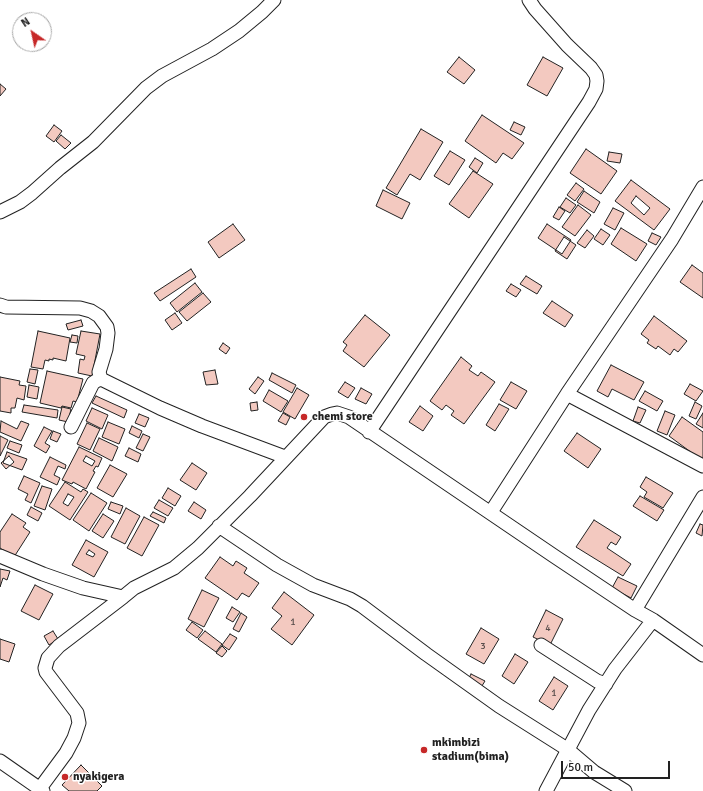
<!DOCTYPE html>
<style>
body{margin:0}
#map{position:relative;width:703px;height:791px;overflow:hidden;background:#fff;font-family:Signika,sans-serif}
canvas{display:block}
.north{position:absolute;left:12px;top:12px;width:40px;height:40px;box-sizing:border-box;background:#fff;border:1px solid #a7a7a7;border-radius:50%;rotate:326deg;font-size:11px;font-weight:700;line-height:16px;text-align:center;color:#222}
.north::after{content:'';display:block;margin:auto;width:14px;height:18px;background:#c62828;clip-path:polygon(50% 0,100% 100%,50% 72%,0 100%)}
.scale{position:absolute;left:561px;top:761px;width:109px;height:18px;box-sizing:border-box;border:2px solid #222;border-top:0;padding-left:5px;font-size:12px;line-height:14px;white-space:nowrap;color:#222;-webkit-text-stroke:3px #fff;paint-order:stroke}
</style>
<div id="map">
<canvas width="703" height="791"></canvas>
<div class="north">N</div>
<div class="scale">50 m</div>
</div>
<script>
const c = document.querySelector('canvas').getContext('2d');
c.lineJoin = 'round';
function fillPath(path, color) {
  c.fillStyle = color;
  c.fill(path, 'evenodd');
}
function shape(rows) {
  const path = new Path2D();
  for (const r of rows) {
    path.moveTo(r[0], r[1]);
    for (let i = 2; i < r.length; i += 2) path.lineTo(r[i], r[i + 1]);
  }
  return path;
}
function trace(path, color, width, dash) {
  c.strokeStyle = color;
  c.lineWidth = width;
  c.lineCap = dash ? 'butt' : 'round';
  c.setLineDash(dash || []);
  c.stroke(path);
}
function drawText(font, color, halo, rows, align = 'center') {
  c.font = font + ' Signika,sans-serif';
  c.lineWidth = 3;
  c.setLineDash([]);
  c.textBaseline = 'middle';
  c.strokeStyle = halo;
  c.fillStyle = color;
  for (const [text, x, y, turn = 0] of rows) {
    c.save();
    c.translate(x, y);
    c.rotate((+turn || 0) * Math.PI / 180);
    c.textAlign = isNaN(turn) ? turn : align;
    if (halo) c.strokeText(text, 0, 0);
    c.fillText(text, 0, 0);
    c.restore();
  }
}
const building = shape([
 [459,57,475,70,464,84,447,72,459,57],
 [543,57,563,68,547,96,527,85,543,57],
 [0,84,6,89,0,96,0,84],
 [482,115,524,143,512,159,503,153,496,163,465,141,482,115],
 [514,122,525,127,521,135,510,130,514,122],
 [54,125,62,131,54,142,46,136,54,125],
 [421,129,443,142,420,180,410,174,397,195,386,188,421,129],
 [61,135,71,143,65,149,56,141,61,135],
 [586,149,617,171,601,194,570,173,586,149],
 [450,151,465,160,449,185,434,176,450,151],
 [609,152,622,154,620,163,607,161,609,152],
 [475,158,483,163,477,173,469,167,475,158],
 [473,171,493,184,469,218,449,204,473,171],
 [631,180,670,209,654,230,615,201,631,180],
 [636,196,650,208,644,215,631,203,636,196],
 [576,183,584,189,575,201,567,195,576,183],
 [383,190,410,203,402,219,376,206,383,190],
 [584,191,600,202,594,213,577,202,584,191],
 [566,198,576,205,570,213,560,207,566,198],
 [578,205,591,215,575,236,562,227,578,205],
 [559,207,565,211,559,220,553,217,559,207],
 [613,208,624,213,615,230,604,224,613,208],
 [233,224,245,240,219,258,208,242,233,224],
 [547,224,571,240,562,254,538,238,547,224],
 [621,228,647,244,636,261,611,244,621,228],
 [601,229,610,235,603,245,594,239,601,229],
 [587,230,594,236,585,248,577,243,587,230],
 [652,233,661,237,656,245,648,241,652,233],
 [564,237,576,245,567,259,555,251,564,237],
 [692,265,703,273,703,298,680,282,692,265],
 [191,269,196,277,160,301,154,293,191,269],
 [526,276,542,286,537,294,520,284,526,276],
 [195,283,202,292,177,312,170,303,195,283],
 [511,284,521,290,516,297,506,291,511,284],
 [203,293,211,302,187,321,179,312,203,293],
 [552,301,573,315,565,327,543,313,552,301],
 [175,313,182,323,172,330,165,320,175,313],
 [365,315,390,335,364,367,343,351,347,345,343,342,365,315],
 [654,316,687,341,678,352,674,349,670,355,658,346,656,349,647,343,649,340,641,334,654,316],
 [81,320,83,326,68,330,66,324,81,320],
 [38,331,70,338,66,361,53,358,53,360,49,359,49,361,45,360,43,369,31,367,38,331],
 [81,331,100,334,92,376,78,373,80,359,84,360,85,356,76,354,81,331],
 [72,335,78,336,77,343,70,342,72,335],
 [223,343,230,348,226,354,219,349,223,343],
 [461,357,472,366,469,370,478,376,481,372,495,382,464,424,451,415,454,411,446,405,442,410,430,401,461,357],
 [611,365,644,382,634,400,612,389,608,397,597,391,611,365],
 [30,369,38,370,35,384,27,382,30,369],
 [215,370,218,384,206,385,203,372,215,370],
 [47,371,83,379,77,402,73,401,71,408,62,406,61,408,40,403,47,371],
 [272,373,296,385,292,393,269,380,272,373],
 [0,377,20,381,19,385,26,386,24,400,17,398,15,408,11,408,11,413,0,411,0,377],
 [258,377,264,381,255,394,249,389,258,377],
 [345,382,355,388,348,398,338,392,345,382],
 [511,382,527,391,516,409,500,400,511,382],
 [690,384,703,391,696,401,684,394,690,384],
 [29,385,39,387,37,399,27,397,29,385],
 [297,388,309,395,295,419,283,412,297,388],
 [361,388,372,394,366,404,355,399,361,388],
 [269,390,288,401,281,412,263,401,269,390],
 [645,391,663,401,657,411,639,401,645,391],
 [96,396,127,410,124,418,92,403,96,396],
 [257,402,258,410,251,411,250,403,257,402],
 [695,402,702,406,696,419,689,416,695,402],
 [499,404,509,409,495,431,486,425,499,404],
 [24,405,58,410,57,418,22,412,24,405],
 [420,406,433,416,423,431,409,422,420,406],
 [62,407,71,409,68,422,59,420,62,407],
 [638,407,646,410,640,423,633,421,638,407],
 [92,408,108,415,102,429,86,421,92,408],
 [665,411,675,415,667,435,657,431,665,411],
 [283,413,290,417,286,425,278,421,283,413],
 [703,413,703,428,696,424,703,413],
 [139,414,149,418,145,427,135,423,139,414],
 [682,417,703,432,703,461,669,436,682,417],
 [1,421,17,429,21,421,29,424,21,441,0,432,1,421],
 [108,422,125,429,119,444,102,437,108,422],
 [87,423,100,429,90,450,77,444,87,423],
 [132,426,142,431,139,438,129,433,132,426],
 [44,427,52,431,45,443,50,446,46,453,34,446,44,427],
 [53,431,61,434,57,442,50,439,53,431],
 [577,433,601,449,588,468,564,451,577,433],
 [143,434,150,437,143,451,136,448,143,434],
 [0,436,8,440,0,456,0,436],
 [99,438,118,447,112,461,93,451,99,438],
 [10,441,22,445,19,453,7,448,10,441],
 [79,447,102,458,98,467,96,466,93,471,95,472,86,489,73,482,72,484,62,480,79,447],
 [86,456,95,461,92,466,83,461,86,456],
 [129,448,141,454,138,462,125,456,129,448],
 [7,452,27,459,22,470,3,463,7,452],
 [9,456,14,462,6,469,1,463,9,456],
 [50,457,66,465,65,469,58,466,54,475,60,478,57,485,40,477,50,457],
 [192,463,207,473,196,490,180,480,192,463],
 [110,465,127,474,113,497,97,488,110,465],
 [24,476,40,483,31,503,25,500,28,494,18,489,24,476],
 [646,477,673,493,663,508,644,497,647,492,640,487,646,477],
 [65,482,81,492,83,489,88,492,70,520,49,506,65,482],
 [68,494,74,497,68,506,63,503,68,494],
 [42,486,52,489,45,510,34,506,42,486],
 [168,488,181,496,175,506,162,498,168,488],
 [91,493,107,503,89,531,73,520,91,493],
 [640,496,664,510,657,521,633,506,640,496],
 [159,500,173,508,168,516,154,508,159,500],
 [111,502,123,506,120,514,108,509,111,502],
 [194,502,206,510,201,519,188,511,194,502],
 [31,507,42,513,38,521,27,515,31,507],
 [126,508,140,516,125,544,111,537,126,508],
 [153,512,166,518,164,523,150,516,153,512],
 [12,514,26,523,23,527,30,532,14,557,0,548,0,532,12,514],
 [103,514,114,521,103,538,92,531,103,514],
 [144,517,159,525,142,556,127,548,144,517],
 [594,520,621,537,616,545,611,542,607,548,631,564,623,576,576,547,594,520],
 [700,524,703,525,702,536,696,533,700,524],
 [86,540,108,552,94,577,72,565,86,540],
 [89,550,95,554,93,557,86,554,89,550],
 [220,557,233,566,236,561,247,568,244,573,259,583,249,597,242,593,237,600,205,578,220,557],
 [0,569,10,571,7,580,3,578,0,587,0,569],
 [618,577,637,586,631,598,612,588,618,577],
 [35,585,53,594,39,620,21,611,35,585],
 [202,590,219,598,204,627,188,619,202,590],
 [284,592,314,615,292,645,271,629,282,616,272,608,284,592],
 [232,607,240,612,233,622,226,618,232,607],
 [546,610,563,619,550,645,533,637,546,610],
 [241,613,247,617,239,632,233,629,241,613],
 [192,622,203,630,197,638,186,630,192,622],
 [481,628,499,639,484,664,466,654,481,628],
 [53,631,58,639,49,645,44,636,53,631],
 [205,631,222,644,216,652,198,639,205,631],
 [230,634,237,638,229,650,222,645,230,634],
 [0,639,15,644,9,662,0,659,0,639],
 [222,646,227,651,222,657,216,653,222,646],
 [515,654,528,662,514,684,502,676,515,654],
 [471,674,485,681,480,689,467,682,471,674],
 [554,677,568,686,553,710,539,701,554,677],
 [81,765,102,786,97,791,69,791,62,785,81,765]
]);
const street = shape([
 [0,212,20,202,32,193,60,168,93,142,146,88,162,76,212,49,239,31,262,12,274,0],
 [0,305,6,307,80,308,91,311,99,316,107,327,108,333,106,349,99,372,101,379],
 [567,394,703,466],
 [71,427,93,383,96,381,101,379,160,408,202,426,285,457],
 [369,432,589,102,596,89,597,81,596,75,591,68,567,45,535,9,529,0],
 [491,512,567,394,672,239,703,187],
 [219,526,277,565,313,585,350,599,362,606,426,654,499,706,567,749,594,772,625,791],
 [0,556,43,574,83,588,123,597],
 [635,610,703,497],
 [541,645,597,681,606,684],
 [0,761,43,791],
 [38,791,66,753,74,738,79,723,77,713,46,672,45,668,48,658,59,646,123,597,134,588,174,568,198,548,250,496,324,417,332,414,337,413,349,417,554,556,635,610,653,620,703,655],
 [546,791,589,710,615,669,653,620]
]);
const markers = [
 [304,417,4,"#c62828"],
 [424,750,4,"#c62828"],
 [65,777,4,"#c62828"]
];
const numberNames = [
 ["1",293,622],
 ["4",548,628],
 ["3",483,646],
 ["1",554,693]
];
const poiNames = [
 ["chemi store",312,417],
 ["mkimbizi",432,743],
 ["stadium(bima)",432,757],
 ["nyakigera",73,777]
];
fillPath(building, '#f3c9c0');
trace(building, '#222', 1);
trace(street, '#222', 15);
trace(street, '#fff', 13);
for (const [x, y, r, color] of markers) {
  const dot = new Path2D();
  dot.arc(x, y, r, 0, 2 * Math.PI);
  c.fillStyle = color;
  c.fill(dot);
  trace(dot, '#fff', 1.5);
}
drawText('10px', '#564c4a', null, numberNames);
drawText('bold 12px', '#222', '#fff', poiNames, 'left');
</script>
